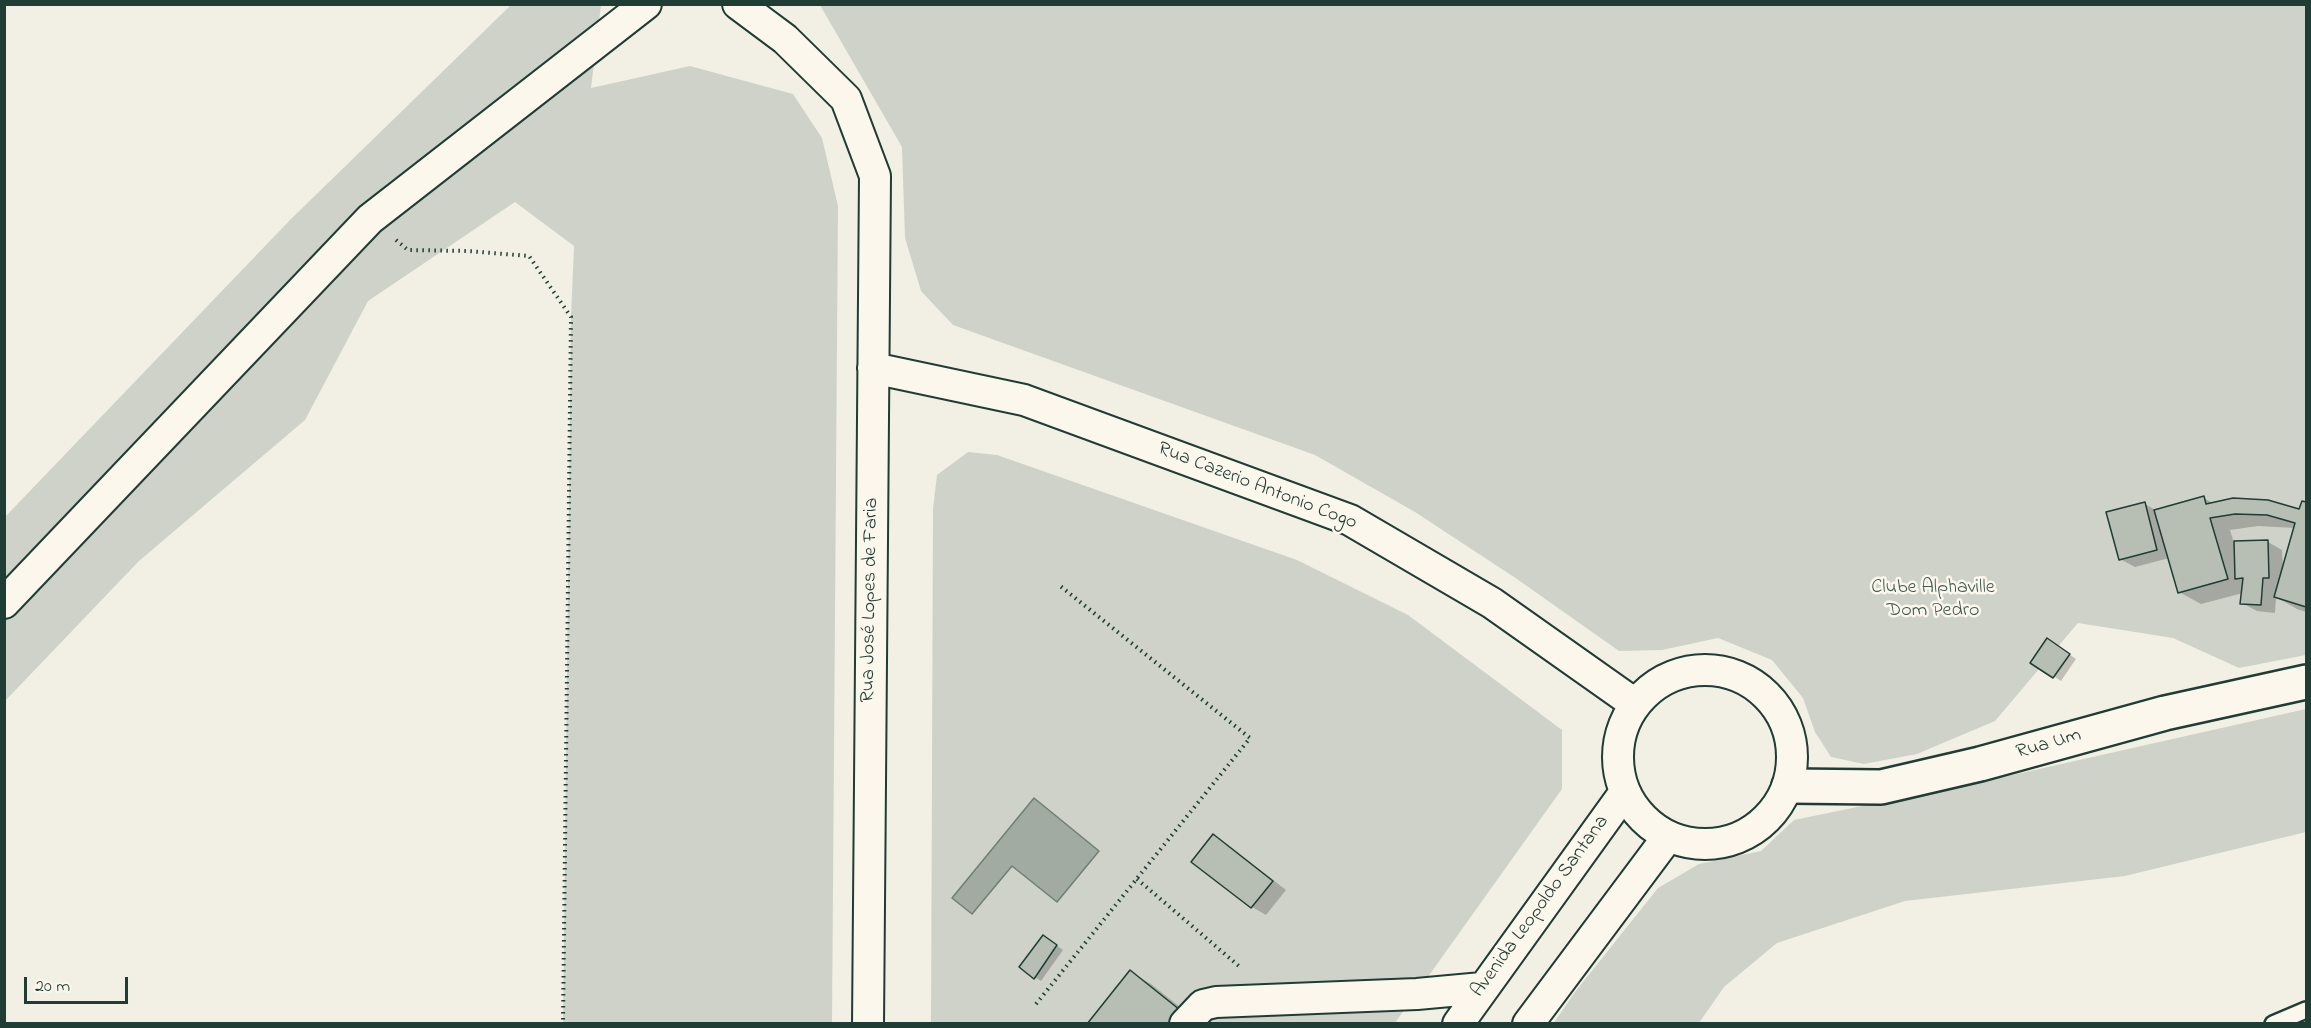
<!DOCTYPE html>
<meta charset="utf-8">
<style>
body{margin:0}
#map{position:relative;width:2311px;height:1028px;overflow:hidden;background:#f2f0e5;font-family:"Indie Flower",sans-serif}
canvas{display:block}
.frame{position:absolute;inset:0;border:6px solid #1f3d34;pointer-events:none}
.scale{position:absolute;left:24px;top:977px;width:104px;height:27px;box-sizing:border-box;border:3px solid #1f3d34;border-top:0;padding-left:8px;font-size:18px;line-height:21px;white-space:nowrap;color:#1f3d34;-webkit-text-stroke:4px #fbf7ec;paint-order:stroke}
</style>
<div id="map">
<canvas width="2311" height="1028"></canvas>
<div class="frame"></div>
<div class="scale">20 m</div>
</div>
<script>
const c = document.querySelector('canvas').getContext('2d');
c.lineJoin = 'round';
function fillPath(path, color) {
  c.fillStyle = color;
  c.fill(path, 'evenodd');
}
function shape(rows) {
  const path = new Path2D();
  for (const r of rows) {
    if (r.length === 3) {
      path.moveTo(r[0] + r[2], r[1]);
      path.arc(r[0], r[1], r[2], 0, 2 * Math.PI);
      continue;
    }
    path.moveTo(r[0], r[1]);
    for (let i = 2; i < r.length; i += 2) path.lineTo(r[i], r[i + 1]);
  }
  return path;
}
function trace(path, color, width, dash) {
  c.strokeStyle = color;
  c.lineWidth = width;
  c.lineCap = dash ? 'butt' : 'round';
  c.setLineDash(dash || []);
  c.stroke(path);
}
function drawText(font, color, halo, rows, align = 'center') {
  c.font = font + ' "Indie Flower",sans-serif';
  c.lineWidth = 5;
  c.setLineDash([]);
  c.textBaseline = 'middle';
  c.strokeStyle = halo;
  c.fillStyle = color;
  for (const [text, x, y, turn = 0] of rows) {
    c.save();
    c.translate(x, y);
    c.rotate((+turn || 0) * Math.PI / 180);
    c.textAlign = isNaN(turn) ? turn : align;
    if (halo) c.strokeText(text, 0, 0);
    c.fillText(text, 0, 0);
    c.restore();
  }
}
const green = shape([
 [511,5,601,5,591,88,690,66,793,94,822,138,838,206,832,1023,563,1023,571,317,574,246,515,202,368,301,305,420,139,561,5,701,4,518,291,219],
 [820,5,2306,5,2306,655,2239,668,2173,638,2078,623,1995,721,1917,754,1864,764,1831,757,1815,732,1803,698,1772,660,1718,638,1662,650,1619,651,1517,579,1415,512,1315,455,953,325,921,291,905,238,902,147],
 [968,452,997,455,1297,560,1408,615,1562,730,1562,789,1395,1023,931,1024,933,509,937,475],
 [2306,709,2306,832,2125,876,1905,901,1777,943,1724,987,1699,1023,1553,1024,1575,992,1658,888,1699,864,1761,851,1794,820,2008,776]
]);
const water = shape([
 [1034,798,1099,851,1057,902,1012,866,972,914,952,898,1034,798]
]);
const shadow = shape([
 [2204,498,2214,504,2300,511,2303,503,2306,504,2306,612,2297,609,2276,597,2275,613,2257,611,2242,603,2243,593,2201,604,2179,592,2169,558,2135,567,2120,559,2145,504,2157,511],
 [2258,526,2295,528,2283,568,2282,550,2268,542,2234,543,2230,530],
 [2054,644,2076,659,2061,681,2032,662],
 [1213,836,1227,844,1286,890,1266,915,1252,907,1193,861],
 [1050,941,1063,950,1041,981,1035,977],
 [1130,972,1151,984,1200,1023,1089,1024]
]);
const building = shape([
 [2204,496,2206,504,2233,498,2268,500,2299,509,2302,501,2306,502,2306,607,2274,597,2295,523,2267,515,2235,514,2210,518,2228,579,2178,593,2154,510,2204,496],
 [2145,502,2157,550,2119,560,2106,512,2145,502],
 [2268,540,2269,578,2263,578,2261,605,2240,604,2243,578,2235,579,2234,541,2268,540],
 [2047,638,2070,654,2053,678,2030,663,2047,638],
 [1213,834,1273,881,1251,908,1191,862,1213,834],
 [1043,935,1057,945,1034,979,1019,967,1043,935],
 [1130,970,1180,1010,1169,1024,1087,1024,1130,970]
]);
const path = shape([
 [396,240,408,250,468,251,529,256,571,317,563,1024],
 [1137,879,1240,967],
 [1036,1004,1250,738,1059,585]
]);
const lane = shape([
 [2273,1024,2306,1010]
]);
const street = shape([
 [738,4,785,39,846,99,875,176,868,1024],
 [873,368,1024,400,1350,520,1492,603,1635,704],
 [4,603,370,219,646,4],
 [1705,757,87],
 [1185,1024,1203,1005,1216,1002,1417,994,1482,988],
 [1458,1024,1625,792],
 [1528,1024,1667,838]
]);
const secondary = shape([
 [1789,786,1881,787,1980,764,2165,713,2306,682]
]);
const streetNames = [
 ["Rua Cazerio Antonio Cogo",1257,487,21],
 ["Rua José Lopes de Faria",871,600,-89],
 ["Rua Um",2049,745,-16],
 ["Avenida Leopoldo Santana",1541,907,-54]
];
const parkNames = [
 ["Clube Alphaville",1933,589],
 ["Dom Pedro",1933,612]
];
fillPath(green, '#cfd2c8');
fillPath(water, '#a2aba1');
trace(water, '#6e7f75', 1.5);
fillPath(shadow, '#0003');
fillPath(building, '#b7beb3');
trace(building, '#1f3d34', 1.5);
trace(lane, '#1f3d34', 20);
trace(street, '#1f3d34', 34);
trace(secondary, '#1f3d34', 38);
trace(path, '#1f3d34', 4, [1.5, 4.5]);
trace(lane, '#fbf7ec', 15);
trace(street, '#fbf7ec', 30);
trace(secondary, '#fbf7ec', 33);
drawText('20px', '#1f3d34', '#fbf7ec', streetNames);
drawText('20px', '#425b52', '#fbf7ec', parkNames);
</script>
